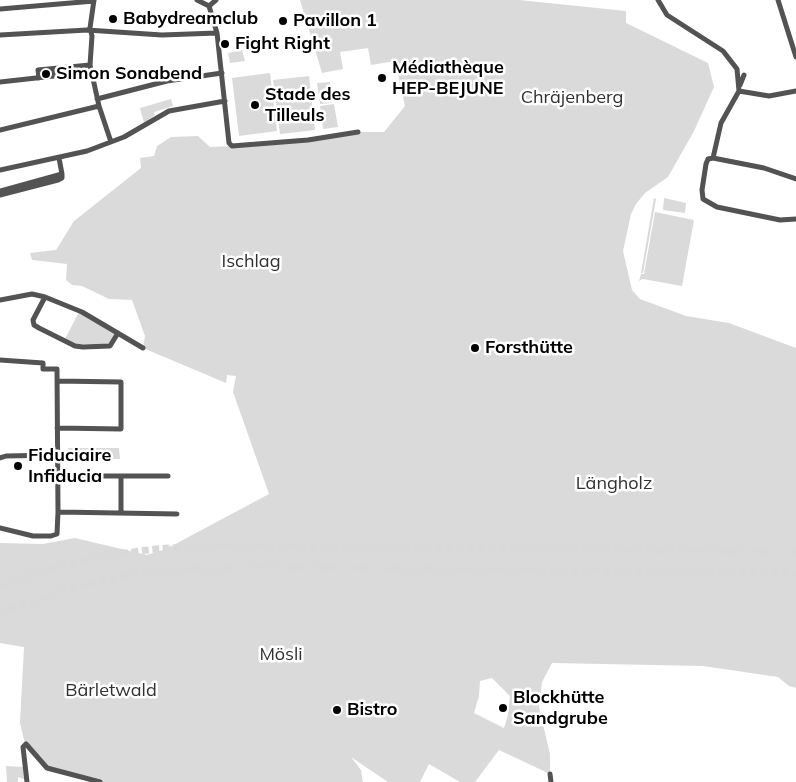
<!DOCTYPE html>
<meta charset="utf-8">
<style>
body{margin:0}
canvas{display:block;background:#fff}
</style>
<canvas width="796" height="782"></canvas>
<script>
const c = document.querySelector('canvas').getContext('2d');
c.lineJoin = 'round';
function fillPath(path, color) {
  c.fillStyle = color;
  c.fill(path, 'evenodd');
}
function shape(rows) {
  const path = new Path2D();
  for (const r of rows) {
    path.moveTo(r[0], r[1]);
    for (let i = 2; i < r.length; i += 2) path.lineTo(r[i], r[i + 1]);
  }
  return path;
}
function trace(path, color, width, dash) {
  c.strokeStyle = color;
  c.lineWidth = width;
  c.lineCap = dash ? 'butt' : 'round';
  c.setLineDash(dash || []);
  c.stroke(path);
}
function drawText(font, color, halo, rows, align = 'center') {
  c.font = font + ' Mulish,sans-serif';
  c.lineWidth = 5;
  c.setLineDash([]);
  c.textBaseline = 'middle';
  c.strokeStyle = halo;
  c.fillStyle = color;
  for (const [text, x, y, turn = 0] of rows) {
    c.save();
    c.translate(x, y);
    c.rotate((+turn || 0) * Math.PI / 180);
    c.textAlign = isNaN(turn) ? turn : align;
    if (halo) c.strokeText(text, 0, 0);
    c.fillText(text, 0, 0);
    c.restore();
  }
}
const green = shape([
 [300,0,519,0,626,11,626,23,708,63,714,87,694,131,668,177,645,193,636,204,631,214,623,251,632,290,640,299,686,316,729,323,796,348,796,688,789,686,778,677,703,666,552,663,542,682,539,707,550,754,550,774,499,750,475,782,460,782,429,764,420,782,388,782,351,757,361,770,363,782,100,782,47,768,25,744,20,723,24,647,0,643,0,543,43,544,75,538,147,555,166,549,269,494,233,392,236,376,227,375,226,383,143,348,145,336,132,300,109,299,82,286,72,285,66,280,67,264,32,260,30,253,56,250,74,221,141,168,140,158,154,156,157,146,171,137,198,136,210,147,232,146,358,132,384,132,405,106,395,61,371,65,368,48,340,52,343,69,322,73],
 [492,678,510,696,508,715,504,728,474,713,479,696,480,681],
 [242,50,245,61,230,63,228,53],
 [270,73,277,131,239,136,232,78],
 [309,76,315,130,280,134,273,80],
 [330,82,332,103,320,104,317,83],
 [171,99,173,106,154,112,155,115,144,123,140,108],
 [334,104,338,127,323,129,320,106],
 [654,198,656,199,643,273,641,273],
 [664,198,686,203,685,213,663,210],
 [655,212,694,220,682,286,643,279,639,281,641,274,644,274],
 [79,312,115,334,112,342,106,345,75,344,65,339],
 [68,448,119,448,120,459,68,459],
 [6,766,23,767,24,779,18,777,18,782,7,782]
]);
const highwayTunnel = shape([
 [0,587,30,575,102,556,156,549,214,545,796,552],
 [0,613,73,587,137,574,184,569,259,567,796,573]
]);
const minor = shape([
 [94,0,90,28,92,36,90,65,99,106,111,142],
 [197,0,209,6],
 [658,0,667,15,723,51,737,69,739,91,721,123,713,158,708,159,706,164,702,190,703,199,717,207,780,220,796,219],
 [778,0,796,57],
 [209,6,217,33,229,143,232,146,308,140,358,132],
 [209,6,216,0],
 [0,9,94,1],
 [0,35,87,30,162,35,217,33],
 [39,78,38,70,90,65],
 [0,82,54,76,54,69],
 [740,85,744,75],
 [739,91,769,96,796,91],
 [97,99,167,81,222,73],
 [0,130,99,106],
 [713,158,764,168,796,179],
 [0,170,87,151,124,137,169,111,225,101],
 [0,191,62,174,59,158],
 [0,195,58,180,62,178,62,174],
 [45,297,33,320,34,325,39,328,75,346,83,347,110,346,118,333],
 [0,300,32,294,45,297,82,312,143,348],
 [0,360,43,363,43,369,57,369,58,512,57,534,51,536,33,536,0,528],
 [57,428,121,429,121,382,57,381],
 [0,458,6,456,57,455],
 [57,476,168,476],
 [121,478,121,512],
 [58,512,177,514],
 [550,774,551,782],
 [27,782,23,747,26,744,47,768,100,782]
]);
const markers = [
 [113,19,5,"#000"],
 [283,21,5,"#000"],
 [225,44,5,"#000"],
 [46,74,5,"#000"],
 [382,78,5,"#000"],
 [255,105,5,"#000"],
 [475,348,5,"#000"],
 [18,466,5,"#000"],
 [503,708,5,"#000"],
 [337,710,5,"#000"]
];
const poiNames = [
 ["Babydreamclub",123,19],
 ["Pavillon 1",293,21],
 ["Fight Right",235,44],
 ["Médiathèque",392,68],
 ["HEP-BEJUNE",392,89],
 ["Simon Sonabend",56,74],
 ["Stade des",265,95],
 ["Tilleuls",265,116],
 ["Forsthütte",485,348],
 ["Fiduciaire",28,456],
 ["Infiducia",28,477],
 ["Blockhütte",513,698],
 ["Sandgrube",513,719],
 ["Bistro",347,710]
];
const parkNames = [
 ["Chräjenberg",572,98],
 ["Ischlag",251,262],
 ["Längholz",614,484],
 ["Mösli",281,655],
 ["Bärletwald",111,691]
];
fillPath(green, '#dadada');
trace(highwayTunnel, '#d9d9d9', 7, [7, 3.5]);
trace(minor, '#535353', 5);
for (const [x, y, r, color] of markers) {
  const dot = new Path2D();
  dot.arc(x, y, r, 0, 2 * Math.PI);
  c.fillStyle = color;
  c.fill(dot);
  trace(dot, '#fff', 2);
}
drawText('bold 18px', '#000', '#fff', poiNames, 'left');
drawText('18px', '#313131', '#fff', parkNames);
</script>
